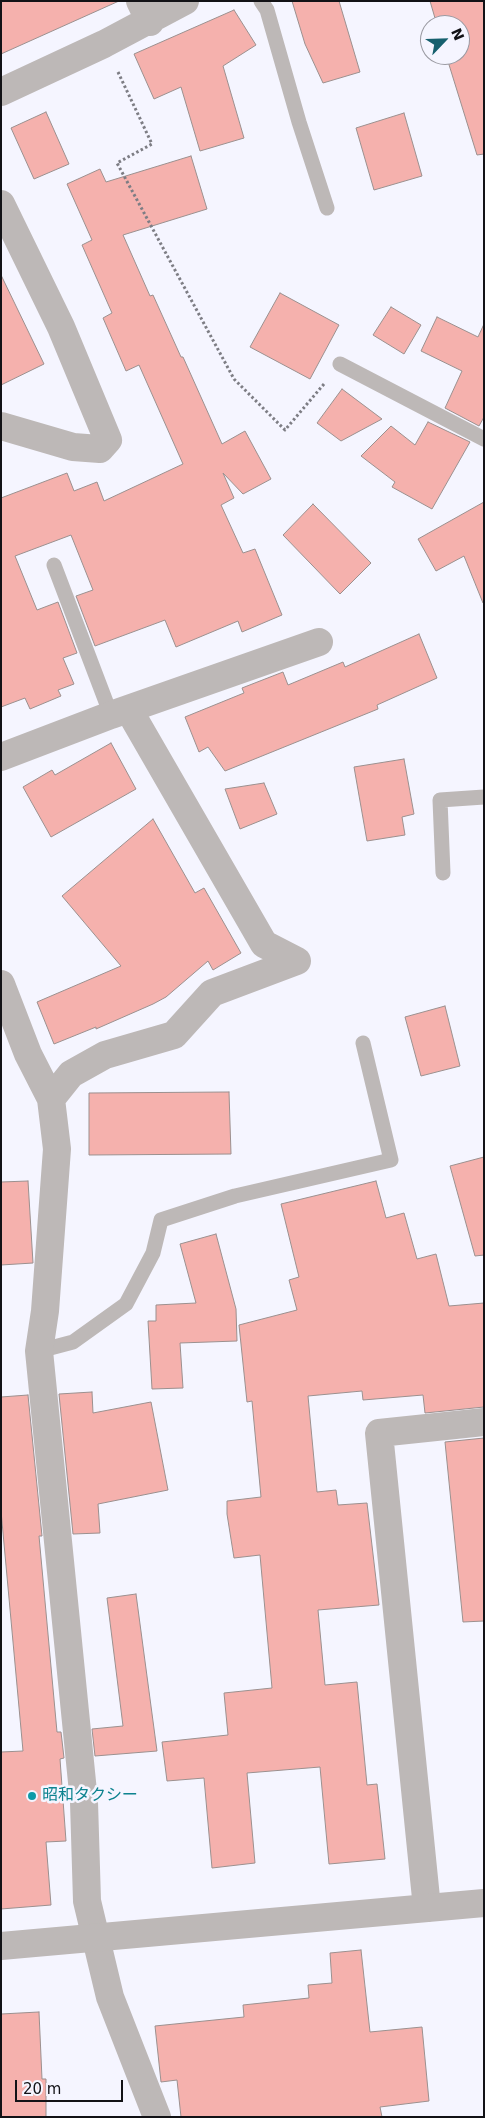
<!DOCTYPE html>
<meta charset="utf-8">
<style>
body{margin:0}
#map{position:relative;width:485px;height:2118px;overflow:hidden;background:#f5f5ff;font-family:"DejaVu Sans",sans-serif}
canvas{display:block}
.frame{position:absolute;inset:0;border:2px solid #121216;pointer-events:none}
.north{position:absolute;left:420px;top:15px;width:50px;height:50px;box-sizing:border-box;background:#f5f5ff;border:1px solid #9a9aa2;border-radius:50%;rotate:66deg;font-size:14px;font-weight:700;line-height:20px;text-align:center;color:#121216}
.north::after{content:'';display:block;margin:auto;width:18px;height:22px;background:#16606e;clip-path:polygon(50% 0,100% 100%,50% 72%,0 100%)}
.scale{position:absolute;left:15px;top:2080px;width:108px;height:22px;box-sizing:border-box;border:2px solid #121216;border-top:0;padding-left:6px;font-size:15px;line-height:18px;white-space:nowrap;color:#121216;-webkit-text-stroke:4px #f5f5ff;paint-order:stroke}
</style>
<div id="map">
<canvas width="485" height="2118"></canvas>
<div class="frame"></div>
<div class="north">N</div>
<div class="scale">20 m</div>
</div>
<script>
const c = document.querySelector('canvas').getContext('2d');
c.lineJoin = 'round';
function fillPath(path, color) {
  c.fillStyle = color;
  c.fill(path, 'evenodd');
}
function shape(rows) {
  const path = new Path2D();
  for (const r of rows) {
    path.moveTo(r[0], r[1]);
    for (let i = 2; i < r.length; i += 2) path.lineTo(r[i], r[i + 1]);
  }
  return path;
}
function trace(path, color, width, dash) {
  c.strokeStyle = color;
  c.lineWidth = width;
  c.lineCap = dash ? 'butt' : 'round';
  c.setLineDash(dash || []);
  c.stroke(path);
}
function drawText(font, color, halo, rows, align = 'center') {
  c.font = font + ' "DejaVu Sans","Noto Sans JP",sans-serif';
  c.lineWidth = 5;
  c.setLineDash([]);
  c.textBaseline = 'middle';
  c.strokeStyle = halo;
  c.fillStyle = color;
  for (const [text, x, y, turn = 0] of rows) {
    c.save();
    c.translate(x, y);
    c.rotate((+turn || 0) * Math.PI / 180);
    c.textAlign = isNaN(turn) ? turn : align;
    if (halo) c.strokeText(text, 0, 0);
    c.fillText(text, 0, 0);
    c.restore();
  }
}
const building = shape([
 [1,1,119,1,1,54,1,1],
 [292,1,339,1,360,72,323,83,305,44,292,1],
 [430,1,484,1,484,154,477,155,446,55,460,55,460,25,437,25,430,1],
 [234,10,256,45,223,66,244,138,200,151,181,87,154,99,134,54,234,10],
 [46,112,69,164,34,179,11,128,46,112],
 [404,113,422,176,374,190,356,128,404,113],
 [191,156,207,209,123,235,150,296,153,295,181,357,183,357,222,444,245,431,271,479,243,494,223,473,234,498,221,505,243,553,255,549,282,615,242,632,238,621,176,647,165,620,95,646,76,596,93,590,71,535,15,556,37,610,58,602,77,653,63,658,74,684,58,690,61,696,30,709,25,698,1,707,1,498,67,473,74,491,97,482,104,501,183,464,139,365,126,371,103,318,112,313,82,245,92,240,67,184,100,169,106,182,191,156],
 [1,275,44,364,1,385,1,275],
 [280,293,339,325,310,379,250,347,280,293],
 [391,307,421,325,404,354,373,335,391,307],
 [437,317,478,337,484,324,484,417,479,426,445,408,462,371,421,351,437,317],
 [342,389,382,419,341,441,317,423,342,389],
 [428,422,470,442,432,509,392,487,395,482,361,456,391,426,415,445,428,422],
 [484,502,484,603,483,603,464,556,436,571,418,539,484,502],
 [313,504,371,563,340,594,283,535,313,504],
 [419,634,437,678,377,705,378,709,225,771,208,747,199,752,185,717,244,693,242,688,283,672,288,685,343,662,345,667,419,634],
 [111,743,136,789,51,837,23,787,52,770,55,775,111,743],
 [404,759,414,814,402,817,405,835,367,841,354,767,404,759],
 [264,783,277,814,240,829,225,789,264,783],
 [153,819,195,893,204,888,241,953,213,970,208,961,166,997,153,1004,96,1029,96,1027,54,1044,37,1002,121,966,62,896,153,819],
 [445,1006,460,1066,421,1076,405,1017,445,1006],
 [229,1092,231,1154,89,1155,89,1093,229,1092],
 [484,1157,484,1255,475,1256,450,1166,484,1157],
 [28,1181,33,1263,1,1265,1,1182,28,1181],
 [376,1181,386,1218,404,1213,417,1259,436,1254,449,1306,484,1303,484,1407,425,1413,423,1395,363,1400,362,1391,308,1396,317,1492,336,1490,338,1505,367,1503,379,1605,318,1610,325,1685,357,1682,367,1785,377,1784,385,1859,329,1864,320,1767,247,1773,255,1863,212,1868,204,1778,167,1781,162,1742,228,1735,224,1693,272,1688,260,1555,234,1558,227,1514,227,1501,261,1497,252,1401,247,1402,239,1325,297,1310,289,1280,299,1277,281,1204,376,1181],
 [216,1234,236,1309,237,1341,180,1343,183,1388,152,1389,148,1321,156,1321,156,1305,196,1303,180,1244,216,1234],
 [92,1392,93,1413,151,1402,168,1490,98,1504,100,1533,73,1534,59,1394,92,1392],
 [28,1395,42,1536,39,1536,57,1732,61,1732,64,1758,60,1759,66,1841,46,1842,51,1905,1,1909,1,1752,23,1751,1,1511,1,1397,28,1395],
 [484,1438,484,1621,463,1622,445,1442,484,1438],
 [136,1594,157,1751,95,1756,92,1729,123,1726,107,1598,136,1594],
 [361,1950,370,2032,422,2027,429,2101,380,2107,382,2117,181,2117,177,2080,161,2082,155,2026,244,2017,243,2005,309,1998,308,1985,332,1983,330,1953,361,1950],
 [39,2012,42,2079,46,2079,46,2117,1,2117,1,2014,39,2012]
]);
const path = shape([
 [118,72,152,144,117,163,234,379,285,430,324,384]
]);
const service = shape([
 [261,1,267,10,299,122,327,208],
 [340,364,484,439],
 [54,565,111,715],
 [443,873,440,800,484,797],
 [39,1351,73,1342,126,1304,153,1253,161,1220,235,1196,391,1160,363,1043]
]);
const minor = shape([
 [140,1,150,22],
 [1,92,104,44,185,1],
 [1,204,61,327,108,440,100,449,73,447,1,426],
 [1,757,111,715,319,642],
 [1,984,28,1054,51,1099,57,1149,45,1311,39,1351,84,1802,87,1901,110,1997,157,2117],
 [51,1099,71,1074,105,1055,174,1035,212,993,297,961,264,944,129,710],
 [427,1908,379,1433,484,1422]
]);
const tertiary = shape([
 [1,1946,484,1903]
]);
const markers = [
 [32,1796,5,"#0f9aa8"]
];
const cultureNames = [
 ["昭和タクシー",42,1796]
];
fillPath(building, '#f5b1ad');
trace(building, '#9b908f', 1);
trace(path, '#7d7d84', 3, [2.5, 2.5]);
trace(service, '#bdb8b7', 15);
trace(minor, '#bdb8b7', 28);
trace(tertiary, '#bdb8b7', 28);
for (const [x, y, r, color] of markers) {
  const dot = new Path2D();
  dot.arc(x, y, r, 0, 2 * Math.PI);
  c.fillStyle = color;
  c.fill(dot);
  trace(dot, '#f5f5ff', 2);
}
drawText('16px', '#0d838f', '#f5f5ff', cultureNames, 'left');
</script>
